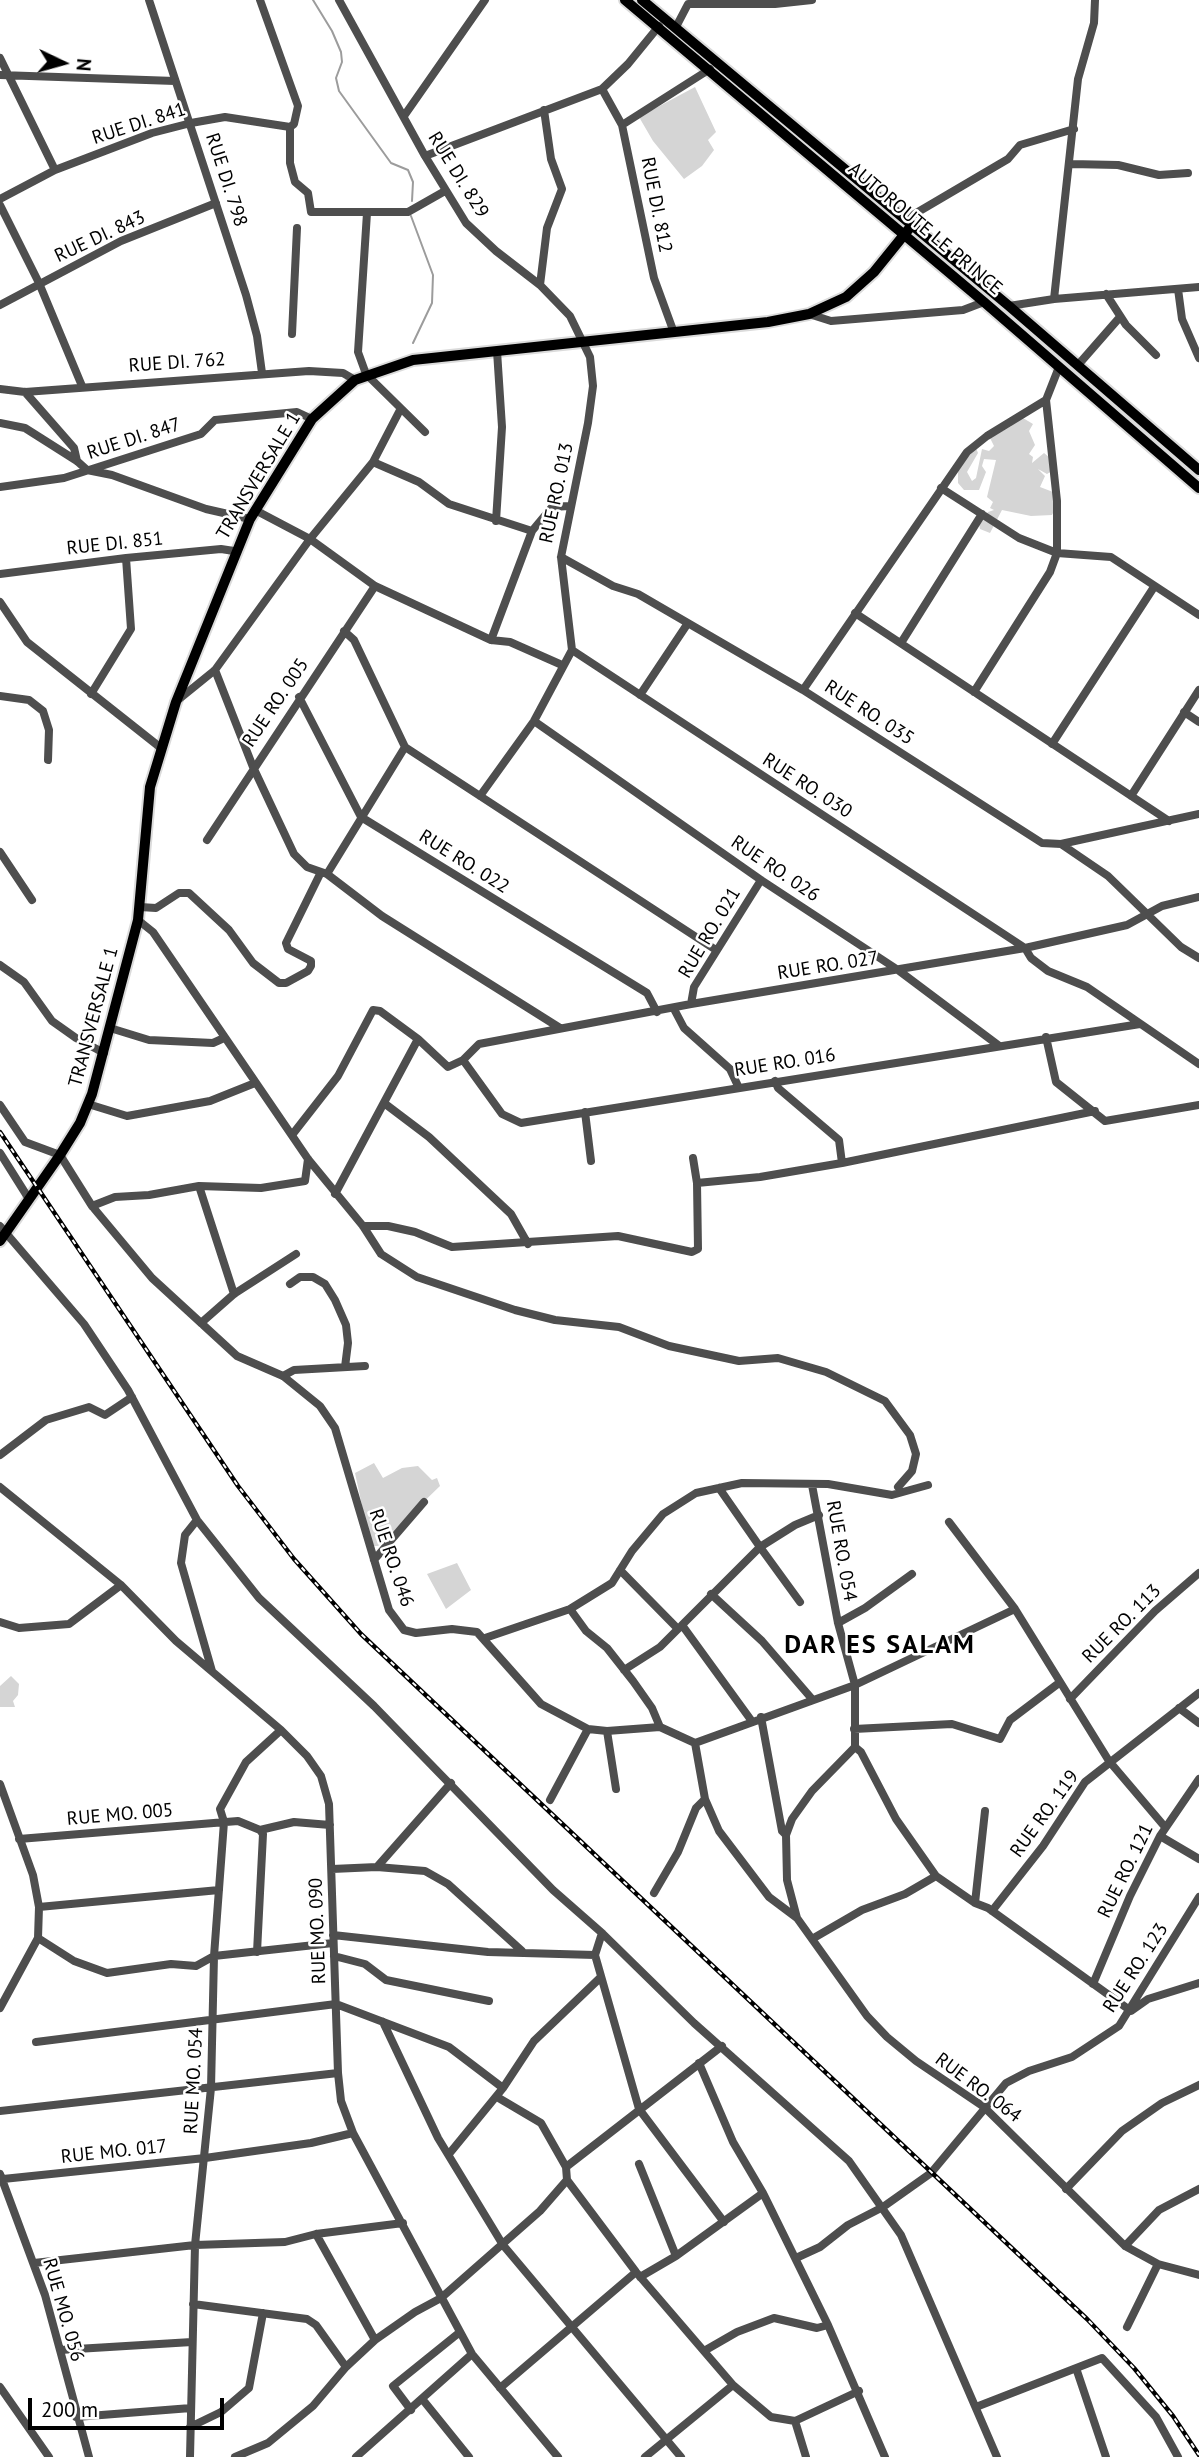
<!DOCTYPE html>
<style>
body{margin:0}
#map{position:relative;width:1199px;height:2457px;overflow:hidden;background:#fff;font-family:"PT Sans",sans-serif}
canvas{display:block}
.north{position:absolute;left:28px;top:28px;width:70px;height:70px;-webkit-text-stroke:5px #fff;paint-order:stroke;rotate:95deg;font-size:19px;font-weight:700;line-height:28px;text-align:center;color:#000}
.north::after{content:'';display:block;margin:auto;width:24px;height:32px;background:#000;clip-path:polygon(50% 0,100% 100%,50% 72%,0 100%)}
.scale{position:absolute;left:28px;top:2398px;width:196px;height:32px;box-sizing:border-box;border:4px solid #000;border-top:0;padding-left:9px;font-size:21px;line-height:24px;white-space:nowrap;color:#000;-webkit-text-stroke:5px #fff;paint-order:stroke}
</style>
<div id="map">
<canvas width="1199" height="2457"></canvas>
<div class="north">N</div>
<div class="scale">200 m</div>
</div>
<script>
const c = document.querySelector('canvas').getContext('2d');
c.lineJoin = 'round';
function fillPath(path, color) {
  c.fillStyle = color;
  c.fill(path, 'evenodd');
}
function shape(rows) {
  const path = new Path2D();
  for (const r of rows) {
    path.moveTo(r[0], r[1]);
    for (let i = 2; i < r.length; i += 2) path.lineTo(r[i], r[i + 1]);
  }
  return path;
}
function trace(path, color, width, dash) {
  c.strokeStyle = color;
  c.lineWidth = width;
  c.lineCap = dash ? 'butt' : 'round';
  c.setLineDash(dash || []);
  c.stroke(path);
}
function drawText(font, color, halo, rows, align = 'center') {
  c.font = font + ' "PT Sans",sans-serif';
  c.lineWidth = 5;
  c.setLineDash([]);
  c.textBaseline = 'middle';
  c.strokeStyle = halo;
  c.fillStyle = color;
  for (const [text, x, y, turn = 0] of rows) {
    c.save();
    c.translate(x, y);
    c.rotate((+turn || 0) * Math.PI / 180);
    c.textAlign = isNaN(turn) ? turn : align;
    if (halo) c.strokeText(text, 0, 0);
    c.fillText(text, 0, 0);
    c.restore();
  }
}
const green = shape([
 [695,87,716,132,708,140,714,150,702,166,684,179,653,141,639,117],
 [1018,415,1033,424,1029,431,1035,445,1029,454,1033,457,1032,463,1044,453,1049,457,1052,471,1047,474,1038,469,1045,476,1040,487,1053,492,1055,509,1052,515,1031,516,1002,510,990,533,980,529,979,524,988,512,994,510,990,508,993,502,987,497,996,460,984,459,982,466,986,472,979,490,964,490,958,483,958,468,976,448,978,453,967,472,972,481,976,478,982,449,989,451,994,446,990,438,1011,426,1013,418],
 [374,1463,383,1478,402,1468,418,1466,432,1480,437,1478,440,1486,378,1546,374,1546,369,1538,355,1473],
 [457,1563,471,1590,446,1609,427,1574],
 [11,1676,19,1684,18,1695,13,1701,15,1707,0,1707,0,1686]
]);
const stream = shape([
 [313,0,332,31,341,52,342,62,336,78,339,91,391,163,408,170,413,182,412,201],
 [411,216,433,275,432,303,413,343]
]);
const minor = shape([
 [149,0,246,295,257,336,262,373],
 [339,0,425,156,466,223,496,251,540,285,570,316,590,357,593,386,588,423,561,557,572,650,534,721,480,796],
 [676,27,688,4,775,4,812,0],
 [0,58,55,170],
 [0,75,175,81],
 [602,89,622,125,654,278,673,330],
 [404,116,485,0],
 [622,125,710,69],
 [290,127,290,163,295,182,308,193,311,212,408,212,445,191],
 [425,156,602,89,628,64,659,26],
 [1071,164,1118,165,1159,175,1188,173],
 [0,199,55,170,152,133,191,123,225,117,290,127,294,124,298,106,260,0],
 [0,205,39,283,82,386],
 [367,213,358,352,366,374,425,432],
 [906,219,1008,159,1020,145,1074,129],
 [540,285,547,228,562,189,551,159,544,110],
 [1178,289,1182,319,1199,358],
 [1106,294,1126,325,1156,355],
 [1054,299,1078,79,1094,23,1095,0],
 [0,305,121,241,216,203],
 [1009,306,1054,299,1199,287],
 [809,314,831,321,963,310,984,302],
 [292,334,297,228],
 [1078,365,1120,317],
 [0,389,25,392,309,371,343,373,355,380],
 [25,392,74,448,77,461],
 [0,423,25,428,77,461,87,470,112,475,206,509,250,519],
 [373,462,419,482,449,504,532,531],
 [0,487,64,478,201,434,215,420,297,412,312,419],
 [941,488,1019,538,1057,553,1111,557,1199,615],
 [255,510,310,539,375,586,491,640,510,642,562,665],
 [496,521,502,427,497,351],
 [561,557,613,586,638,594,803,690,1042,843,1061,844,1108,876,1181,947,1199,958],
 [0,574,126,558,221,549,234,551],
 [0,602,27,642,161,748],
 [855,613,1169,821],
 [344,631,354,640,405,747,716,950],
 [491,640,532,531,552,507,569,506],
 [901,643,982,514],
 [572,650,1025,948,1031,958,1048,971,1087,987,1199,1064],
 [215,670,253,767,294,854,307,867,327,874,382,916,560,1028],
 [803,690,967,452,987,436,1046,400],
 [974,692,1050,572,1057,553,1057,501,1046,400,1059,367],
 [91,694,131,629,126,558],
 [640,695,688,623],
 [0,696,29,700,43,711,49,730,48,760],
 [299,697,361,817,647,993,657,1012],
 [178,700,215,670,310,539,373,462,400,410],
 [1184,712,1199,722],
 [534,721,761,880,898,970,998,1045],
 [1052,744,1154,587],
 [1131,796,1199,690],
 [207,840,375,586],
 [1061,844,1199,814],
 [0,852,32,900],
 [327,874,405,747],
 [140,907,156,908,179,893,189,893,229,930,253,963,279,983,286,983,308,971,311,966,311,961,288,949,286,943,321,872],
 [138,920,153,932,308,1159,363,1226,381,1254,417,1277,515,1310,555,1320,619,1327,669,1346,739,1361,778,1358,826,1372,885,1401,910,1435,916,1454,912,1471,898,1487],
 [0,965,24,982,52,1021,76,1038,104,1053],
 [691,1004,694,987,761,880],
 [674,1009,684,1028,730,1069,738,1086],
 [110,1028,149,1040,213,1043,224,1038],
 [1046,1037,1056,1082,1105,1121,1199,1105],
 [463,1060,502,1114,521,1123,1140,1024],
 [775,1081,778,1088,839,1140,842,1163,1095,1111],
 [384,1103,429,1137,511,1214,528,1244],
 [88,1104,127,1116,210,1101,255,1083],
 [0,1105,25,1142,60,1155,92,1206,152,1278,237,1356,283,1376,320,1406,335,1428,389,1610,404,1630,416,1633,452,1629,477,1632,541,1704,588,1729,607,1731,660,1727,695,1743,705,1799,719,1831,769,1897,797,1918,867,2016,887,2037,916,2061,984,2107,1125,2246,1158,2264,1199,2275],
 [585,1112,591,1161],
 [292,1135,338,1076,373,1010,380,1011,418,1039,448,1067,463,1060,479,1044,691,1004,1025,948,1127,925,1162,906,1199,897],
 [0,1153,29,1199],
 [697,1183,760,1177,842,1163],
 [199,1186,234,1294],
 [335,1194,418,1039],
 [92,1206,115,1197,149,1195,199,1186,261,1188,305,1181,308,1159],
 [0,1226,84,1324,128,1390,197,1520,259,1598,374,1706,553,1890,602,1933,694,2023,849,2161,901,2235,997,2457],
 [363,1226,388,1226,415,1232,452,1247,618,1236,692,1252,698,1249,697,1183,693,1158],
 [290,1284,300,1277,313,1277,325,1284,335,1300,346,1325,348,1343,345,1367],
 [201,1323,234,1294,296,1254],
 [283,1376,294,1370,365,1366],
 [0,1455,46,1420,89,1407,105,1415,132,1397],
 [812,1485,838,1623,855,1685,855,1747],
 [0,1487,121,1585,176,1641,281,1730,307,1756,321,1776,329,1804,338,2073,341,2101,353,2133,472,2354,558,2457],
 [719,1488,760,1547,682,1625,751,1720],
 [197,1520,185,1535,181,1563,212,1671],
 [949,1522,1015,1609,1109,1761,1165,1827],
 [374,1560,424,1502],
 [620,1570,678,1629],
 [711,1594,762,1641,812,1699],
 [800,1602,760,1547,795,1525,819,1515],
 [570,1609,586,1631,607,1648,633,1681,652,1708,660,1727],
 [0,1622,19,1628,69,1624,121,1585],
 [838,1623,865,1608,912,1574],
 [485,1638,570,1609,612,1583,632,1551,663,1514,696,1493,742,1483,828,1484,892,1495,928,1485],
 [624,1670,660,1647,680,1627],
 [1070,1699,1155,1611,1199,1573],
 [1179,1708,1199,1723],
 [761,1717,782,1831,786,1835],
 [854,1729,952,1724,1000,1739,1010,1720,1059,1683],
 [607,1731,616,1789],
 [695,1743,855,1685,1015,1609],
 [855,1747,861,1752,896,1819,936,1876,975,1903,988,1908,1131,2011,1148,1999,1199,1983],
 [0,1784,33,1875,39,1907,38,1938,0,2008],
 [550,1800,588,1729],
 [1160,1836,1199,1859],
 [19,1839,238,1821,260,1830,294,1822,330,1825],
 [377,1867,451,1783],
 [332,1869,377,1867,425,1871,448,1884,522,1951],
 [654,1893,678,1852,696,1808,705,1799],
 [975,1903,985,1811],
 [39,1907,219,1890],
 [992,1911,1043,1846,1085,1782,1199,1693],
 [797,1918,787,1880,786,1835,792,1819,812,1791,855,1747],
 [333,1935,488,1952,595,1955,602,1933],
 [38,1938,74,1961,107,1973,171,1964,196,1966,214,1956,333,1943],
 [812,1939,862,1910,905,1894,936,1876],
 [257,1952,263,1834,260,1830],
 [595,1955,639,2109,724,2222],
 [334,1956,365,1964,386,1980,489,2001],
 [1093,1984,1130,1896,1160,1836,1199,1779],
 [383,2022,438,2138,503,2245,681,2457],
 [36,2042,336,2004,449,2047,503,2088],
 [699,2063,733,2142,763,2193,828,2325,885,2457],
 [497,2097,541,2123,566,2167],
 [0,2111,338,2073],
 [449,2154,503,2088,534,2041,601,1977],
 [639,2164,676,2256],
 [0,2174,45,2295,89,2457],
 [3,2179,205,2158,311,2143,353,2133],
 [567,2180,636,2272,733,2385,771,2417,795,2421,859,2391],
 [1066,2189,1122,2131,1162,2103,1199,2085],
 [316,2234,375,2340],
 [1125,2246,1159,2210,1199,2189],
 [796,2258,820,2247,848,2225,883,2207,931,2173,1006,2083,1029,2071,1072,2057,1119,2026,1199,1897],
 [34,2263,195,2245,285,2242,316,2234,403,2223],
 [640,2277,676,2256,763,2193],
 [193,2304,307,2319,316,2325,346,2367],
 [1127,2327,1158,2264],
 [60,2350,192,2342],
 [704,2351,737,2332,774,2318,817,2328,828,2325],
 [1076,2368,1106,2457],
 [0,2387,49,2457],
 [500,2388,636,2272],
 [423,2400,469,2457],
 [976,2407,1102,2358,1156,2417,1178,2457],
 [411,2410,393,2386,460,2332],
 [76,2417,191,2408],
 [795,2421,806,2457],
 [190,2427,221,2412,249,2388,263,2313],
 [190,2457,195,2245,211,2088,214,1956,224,1822,220,1809,246,1762,281,1730],
 [235,2457,268,2443,313,2406,346,2367,375,2340,415,2312,441,2298,540,2211,567,2180,566,2167,722,2046],
 [356,2457,472,2354],
 [645,2457,733,2385]
]);
const major = shape([
 [625,0,984,302,1199,488],
 [642,0,1009,306,1199,470],
 [0,1241,60,1155,80,1123,92,1094,138,920,150,787,176,702,250,519,312,419,355,380,413,360,768,322,809,314,846,297,874,272,912,225]
]);
const rail = shape([
 [0,1132,238,1486,294,1559,361,1634,1087,2319,1134,2368,1173,2416,1199,2455]
]);
const streetNames = [
 ["RUE DI. 841",139,124,-18],
 ["RUE DI. 829",458,175,58],
 ["RUE DI. 798",226,180,72],
 ["RUE DI. 812",656,205,79],
 ["AUTOROUTE LE PRINCE",925,229,40],
 ["RUE DI. 843",100,237,-25],
 ["RUE DI. 762",177,363,-4],
 ["RUE DI. 847",134,439,-18],
 ["TRANSVERSALE 1",259,476,-59],
 ["RUE RO. 013",557,493,-78],
 ["RUE DI. 851",115,544,-6],
 ["RUE RO. 005",276,703,-56],
 ["RUE RO. 035",869,713,33],
 ["RUE RO. 030",807,786,33],
 ["RUE RO. 022",464,862,32],
 ["RUE RO. 026",775,869,34],
 ["RUE RO. 021",710,933,-59],
 ["RUE RO. 027",828,966,-9],
 ["TRANSVERSALE 1",94,1017,-75],
 ["RUE RO. 016",785,1063,-9],
 ["RUE RO. 054",841,1551,80],
 ["RUE RO. 046",391,1558,71],
 ["RUE RO. 113",1122,1624,-45],
 ["RUE RO. 119",1045,1814,-54],
 ["RUE MO. 005",120,1815,-5],
 ["RUE RO. 121",1126,1871,-64],
 ["RUE MO. 090",318,1931,-92],
 ["RUE RO. 123",1136,1968,-57],
 ["RUE MO. 054",194,2081,-87],
 ["RUE RO. 064",978,2088,37],
 ["RUE MO. 017",114,2152,-6],
 ["RUE MO. 056",63,2310,74]
];
const districtNames = [
 ["DAR ES SALAM",880,1646]
];
fillPath(green, '#d5d5d5');
trace(stream, '#9c9c9c', 2);
trace(major, '#dbdbdb', 14);
trace(minor, '#4e4e4e', 8);
trace(major, '#000', 10);
trace(rail, '#000', 4.5);
trace(rail, '#fff', 2, [5]);
drawText('19px', '#000', '#fff', streetNames);
c.letterSpacing = '2px';
drawText('bold 26px', '#000', '#fff', districtNames);
c.letterSpacing = '0px';
</script>
